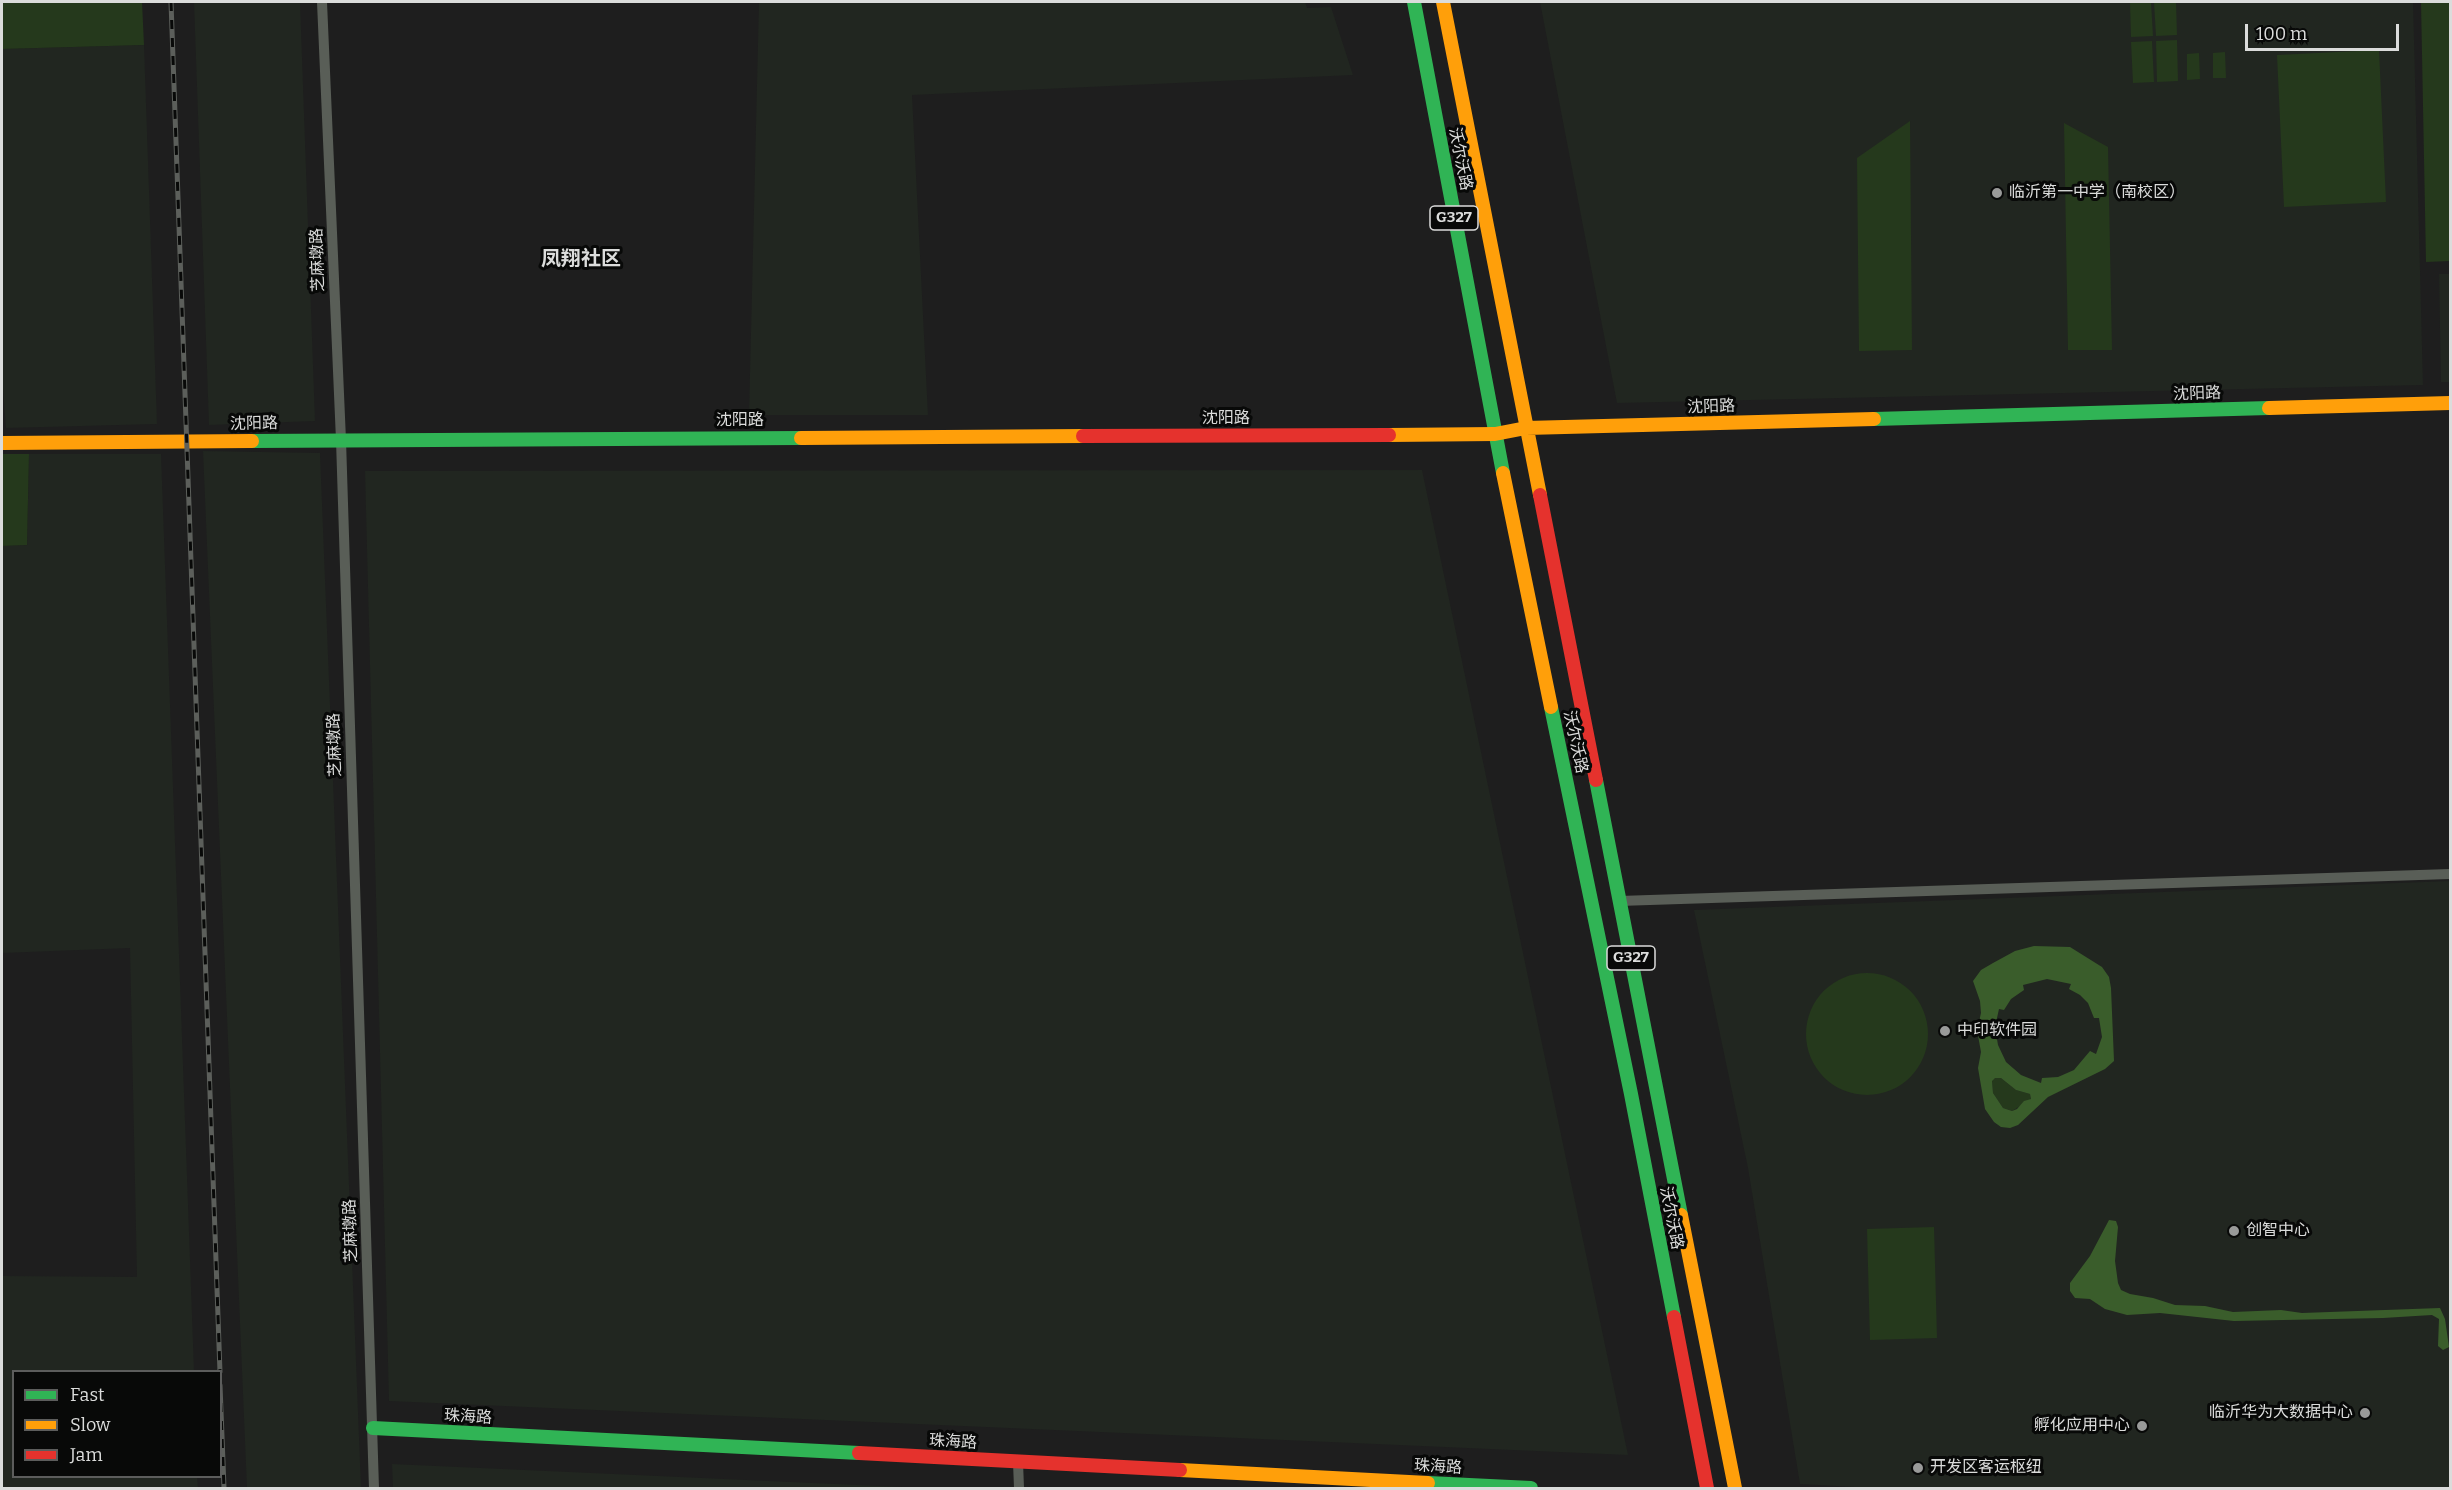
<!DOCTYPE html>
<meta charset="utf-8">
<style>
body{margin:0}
#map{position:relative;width:2452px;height:1490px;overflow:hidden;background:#1e1e1e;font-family:Bitter,serif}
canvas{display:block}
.frame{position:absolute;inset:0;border:3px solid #dbdcdb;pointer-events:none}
.legend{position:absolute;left:12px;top:1370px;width:210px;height:108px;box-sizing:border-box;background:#080908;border:2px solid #5c5d5c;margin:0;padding:8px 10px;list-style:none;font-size:18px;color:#dbdcdb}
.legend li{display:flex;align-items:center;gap:12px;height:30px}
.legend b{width:30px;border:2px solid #5c5d5c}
.scale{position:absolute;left:2245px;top:24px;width:154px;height:27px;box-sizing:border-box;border:3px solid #dbdcdb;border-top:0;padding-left:8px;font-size:18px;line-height:21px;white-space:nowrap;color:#dbdcdb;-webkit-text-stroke:4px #080908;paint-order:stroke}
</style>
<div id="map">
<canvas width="2452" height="1490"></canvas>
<div class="frame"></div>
<ul class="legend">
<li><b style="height:8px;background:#30b455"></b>Fast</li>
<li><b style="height:8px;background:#ff9f0a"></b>Slow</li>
<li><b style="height:8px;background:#e5322d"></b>Jam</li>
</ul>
<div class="scale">100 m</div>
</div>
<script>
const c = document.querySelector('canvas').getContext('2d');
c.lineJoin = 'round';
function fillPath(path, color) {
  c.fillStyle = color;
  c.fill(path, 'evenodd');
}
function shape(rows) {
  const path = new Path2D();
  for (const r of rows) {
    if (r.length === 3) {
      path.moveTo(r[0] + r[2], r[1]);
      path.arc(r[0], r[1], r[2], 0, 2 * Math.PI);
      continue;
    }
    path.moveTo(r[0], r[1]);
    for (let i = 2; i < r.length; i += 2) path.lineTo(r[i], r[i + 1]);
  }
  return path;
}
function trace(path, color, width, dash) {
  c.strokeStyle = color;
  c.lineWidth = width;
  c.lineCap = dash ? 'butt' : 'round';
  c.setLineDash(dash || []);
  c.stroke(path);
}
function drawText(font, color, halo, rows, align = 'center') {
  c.font = font + ' Bitter,"Noto Sans SC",serif';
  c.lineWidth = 6;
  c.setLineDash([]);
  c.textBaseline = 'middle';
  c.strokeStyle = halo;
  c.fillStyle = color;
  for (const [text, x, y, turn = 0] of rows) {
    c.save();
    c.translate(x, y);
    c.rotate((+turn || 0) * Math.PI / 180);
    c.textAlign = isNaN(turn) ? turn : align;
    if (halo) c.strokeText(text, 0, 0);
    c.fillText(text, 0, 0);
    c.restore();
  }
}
const built = shape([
 [194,2,300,2,315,421,209,425],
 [759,2,1305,2,1307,8,1331,7,1353,75,912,95,928,415,749,415],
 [1540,2,2413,2,2423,385,1617,403],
 [144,45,157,424,6,428,2,376,2,49],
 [2439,274,2450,274,2450,382,2441,382],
 [203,451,320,453,361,1488,247,1488],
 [29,454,161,454,194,1371,14,1372,14,1476,197,1477,198,1488,2,1488,2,1276,137,1277,130,948,2,953,2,546,27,545],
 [1422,470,1628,1455,389,1401,365,471],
 [2450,881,2450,1488,1872,1488,1800,1484,1748,1168,1694,910],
 [392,1464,924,1488,393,1488]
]);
const green = shape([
 [2,2,142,2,144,45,2,49],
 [2130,2,2151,2,2153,36,2131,37],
 [2154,2,2176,2,2177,35,2156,36],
 [2421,2,2450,2,2450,261,2426,262],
 [2177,40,2178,81,2157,82,2156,41],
 [2152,41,2154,82,2133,83,2131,42],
 [2379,50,2386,202,2284,207,2277,55],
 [2225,52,2226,78,2213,78,2213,53],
 [2199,53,2200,79,2187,80,2187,54],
 [1910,121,1912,350,1859,351,1857,158],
 [2064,123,2108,147,2112,350,2068,350],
 [2,454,29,454,27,545,2,546],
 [1867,1034,61],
 [1994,1078,2001,1078,2016,1090,2030,1094,2031,1099,2012,1111,2003,1108,1993,1093,1992,1081],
 [1934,1227,1937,1338,1870,1340,1867,1229]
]);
const water = shape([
 [2034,946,2070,947,2102,967,2109,977,2111,988,2114,1061,2105,1069,2048,1097,2018,1125,2010,1128,2001,1127,1994,1122,1985,1109,1978,1068,1981,1052,1977,1030,1981,1013,1980,1001,1973,981,1981,970,1993,963,2015,951],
 [2047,979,2071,984,2069,989,2080,995,2088,1003,2094,1018,2099,1018,2102,1037,2096,1054,2090,1051,2074,1070,2058,1077,2042,1078,2041,1083,2021,1075,2006,1062,1998,1045,1995,1027,1999,1009,2004,1010,2011,999,2024,990,2023,985],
 [1995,1078,2001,1078,2016,1090,2030,1094,2031,1099,2024,1101,2017,1109,2012,1111,2003,1108,1993,1093,1992,1081],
 [2109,1220,2116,1221,2118,1227,2115,1261,2118,1283,2121,1290,2130,1294,2153,1298,2175,1305,2205,1306,2233,1312,2281,1310,2302,1313,2440,1308,2445,1319,2449,1347,2443,1350,2438,1346,2439,1319,2432,1315,2383,1318,2234,1321,2160,1313,2127,1315,2105,1309,2090,1299,2075,1298,2070,1291,2070,1283,2090,1256]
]);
const street = shape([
 [322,2,341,440,374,1488],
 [1619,901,2450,874],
 [1018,1462,1019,1488]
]);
const fast = shape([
 [1414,2,1503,473],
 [1874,419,2269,408],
 [252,441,801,438],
 [1551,707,1631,1094,1674,1317],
 [1596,780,1681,1215],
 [373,1428,859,1453],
 [1428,1483,1531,1488]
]);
const slow = shape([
 [1443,2,1540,495],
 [2269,408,2450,403],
 [1389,435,1495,434,1526,428,1874,419],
 [801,438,1083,436],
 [2,443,252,441],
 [1503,473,1551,707],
 [1681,1215,1735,1488],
 [1180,1470,1428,1483]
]);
const jam = shape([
 [1083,436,1389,435],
 [1540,495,1596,780],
 [1674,1317,1707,1488],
 [859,1453,1180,1470]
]);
const rail = shape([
 [171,2,220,1372],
 [220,1385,224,1488]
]);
const markers = [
 [1997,193,6,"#999a99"],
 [1945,1031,6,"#999a99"],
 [2234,1231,6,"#999a99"],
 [2365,1413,6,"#999a99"],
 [2142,1426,6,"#999a99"],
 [1918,1468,6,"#999a99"]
];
const shields = [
 [1454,218,48],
 [1631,958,48]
];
const shieldNames = [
 ["G327",1454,218],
 ["G327",1631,958]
];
const streetNames = [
 ["沃尔沃路",1460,159,79],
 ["芝麻墩路",318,260,-92],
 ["沈阳路",2197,394,-2],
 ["沈阳路",1711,407,-2],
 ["沈阳路",1226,419],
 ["沈阳路",740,421],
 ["沈阳路",254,424,-1],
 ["沃尔沃路",1575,742,78],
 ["芝麻墩路",335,745,-92],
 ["沃尔沃路",1671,1218,79],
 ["芝麻墩路",351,1231,-92],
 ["珠海路",468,1417,3],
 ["珠海路",953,1442,3],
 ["珠海路",1438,1467,3]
];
const poiNames = [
 ["临沂第一中学（南校区）",2009,193],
 ["中印软件园",1957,1031],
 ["创智中心",2246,1231],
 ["临沂华为大数据中心",2353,1413,"right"],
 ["孵化应用中心",2130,1426,"right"],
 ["开发区客运枢纽",1930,1468]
];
const quarterNames = [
 ["凤翔社区",581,259]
];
fillPath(built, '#212620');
fillPath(green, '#25391c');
fillPath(water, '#3a5d2b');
trace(street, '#595e57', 10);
trace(fast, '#30b455', 14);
trace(slow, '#ff9f0a', 14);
trace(jam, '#e5322d', 14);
trace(rail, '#5c5f5b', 5);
trace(rail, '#080908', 3, [9]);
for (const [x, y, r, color] of markers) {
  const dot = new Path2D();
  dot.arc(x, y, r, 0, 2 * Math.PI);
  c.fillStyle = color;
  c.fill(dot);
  trace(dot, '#080908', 2);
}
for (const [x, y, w] of shields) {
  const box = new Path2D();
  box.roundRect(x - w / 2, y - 12, w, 24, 4.5);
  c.fillStyle = '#080908';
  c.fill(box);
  trace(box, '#dbdcdb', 1.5);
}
drawText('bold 15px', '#dbdcdb', null, shieldNames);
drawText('16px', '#dbdcdb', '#080908', streetNames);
drawText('16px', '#dbdcdb', '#080908', poiNames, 'left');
drawText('bold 20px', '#dbdcdb', '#080908', quarterNames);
</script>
